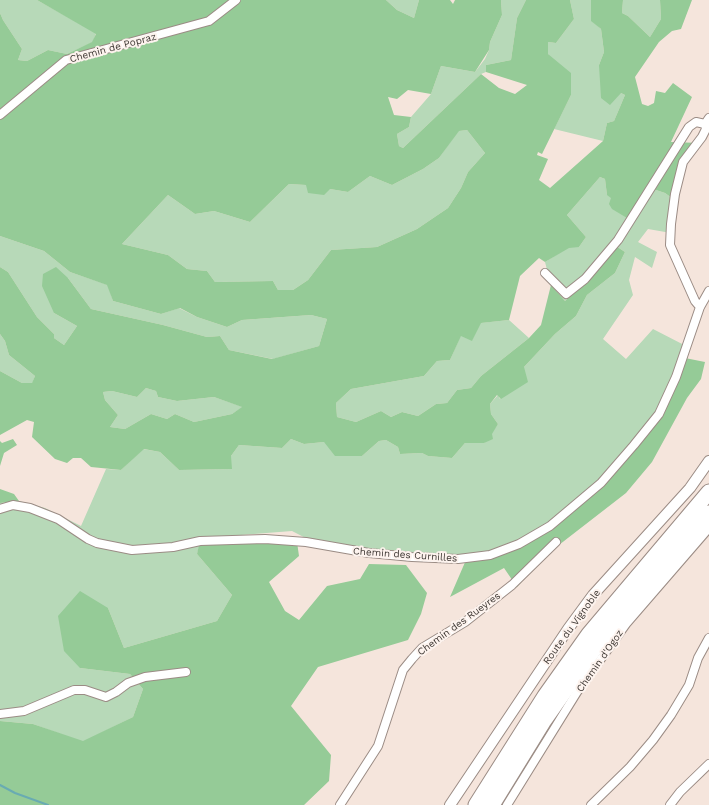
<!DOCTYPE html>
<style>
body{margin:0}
canvas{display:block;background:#f5e5dc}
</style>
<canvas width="709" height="805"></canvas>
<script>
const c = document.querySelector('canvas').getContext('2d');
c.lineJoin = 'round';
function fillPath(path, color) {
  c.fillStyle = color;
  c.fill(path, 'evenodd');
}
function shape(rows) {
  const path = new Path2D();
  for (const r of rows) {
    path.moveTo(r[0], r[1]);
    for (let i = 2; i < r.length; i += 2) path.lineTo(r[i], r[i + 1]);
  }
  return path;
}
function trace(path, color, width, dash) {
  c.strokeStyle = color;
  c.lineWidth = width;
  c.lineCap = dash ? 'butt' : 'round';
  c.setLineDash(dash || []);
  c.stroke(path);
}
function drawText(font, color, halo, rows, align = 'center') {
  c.font = font + ' "Work Sans",sans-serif';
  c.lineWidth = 4;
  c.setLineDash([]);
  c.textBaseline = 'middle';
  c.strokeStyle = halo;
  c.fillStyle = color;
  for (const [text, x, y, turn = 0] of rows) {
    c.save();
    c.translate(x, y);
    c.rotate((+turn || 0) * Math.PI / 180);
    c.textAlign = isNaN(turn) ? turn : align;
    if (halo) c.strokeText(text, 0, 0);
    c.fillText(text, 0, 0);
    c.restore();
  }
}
const green = shape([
 [0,0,37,0,96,33,93,42,67,54,48,50,27,61,18,60,22,49,3,20,0,13],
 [386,0,419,0,414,18,397,10],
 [501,0,526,0,517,18,511,60,486,65,486,72,481,74,403,148,399,146,397,134,409,127,411,117,431,94,441,66,475,72,485,59,489,50,490,42,502,15],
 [570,0,591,0,591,20,601,29,604,52,599,65,621,93,625,95,614,121,607,123,603,141,554,129,571,95,548,54,548,42,556,43,574,19],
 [623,0,660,0,661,19,650,37,628,16,622,13],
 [467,130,485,153,468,172,461,188,448,208,417,229,377,247,331,250,308,280,293,290,278,290,273,281,215,282,207,271,187,269,168,255,122,244,168,195,195,214,214,211,250,222,289,184,306,185,348,192,370,176,392,185,423,169,439,158,458,131],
 [600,177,605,179,607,195,647,187,665,193,676,201,671,233,648,229,638,242,657,252,652,268,635,257,629,280,633,295,603,339,626,359,653,329,688,347,661,416,593,495,528,541,466,560,370,556,331,551,292,531,241,535,201,541,197,554,232,595,217,621,124,648,108,608,80,668,130,674,143,689,133,717,83,742,33,724,0,721,0,503,19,501,45,508,81,526,106,469,121,470,143,449,160,452,179,470,231,469,231,456,239,445,282,448,291,439,304,444,324,442,362,456,379,441,386,440,398,447,400,454,422,453,428,456,452,458,465,443,484,443,498,424,491,414,490,404,498,395,500,399,524,367,555,334,576,316,587,295,615,273,625,252,616,246,593,275,565,301,551,285,545,262,569,247,579,247,586,237,567,215],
 [0,236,44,251,70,272,108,285,113,301,161,314,179,308,197,317,227,327,242,320,311,315,327,319,319,346,273,359,229,350,220,336,207,337,163,325,91,309,68,278,54,313,77,326,64,345,54,338,54,334,37,317,8,272,0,267],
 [509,320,529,338,481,376,471,388,457,390,447,403,436,404,418,416,402,412,391,417,381,411,356,422,337,417,336,403,351,389,424,376,437,361,450,360,461,335,472,340,480,323],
 [0,334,5,341,9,355,35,376,32,384,22,383,0,371],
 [146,388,156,391,158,397,177,401,214,397,243,407,232,414,194,422,175,414,167,419,151,414,125,429,110,427,118,415,105,400,103,392,112,391,137,397]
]);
const forest = shape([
 [37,0,386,0,397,10,414,18,419,0,450,0,453,4,455,0,501,0,502,15,490,42,489,50,475,72,441,66,431,94,408,90,397,99,388,97,394,115,411,117,409,127,397,134,399,146,403,148,481,74,499,88,515,94,527,85,486,72,486,65,511,60,517,18,526,0,570,0,574,19,556,43,548,42,548,54,571,73,571,95,542,154,538,152,537,155,548,159,539,180,550,188,603,141,607,123,614,121,625,95,621,93,610,105,601,98,599,65,604,52,601,29,591,21,591,0,623,0,622,13,628,16,650,37,661,19,660,0,692,0,681,29,672,31,659,42,635,77,642,104,648,106,654,103,656,91,665,93,673,83,692,97,671,142,700,143,685,164,676,201,665,193,647,187,627,218,612,209,609,204,611,198,607,195,605,179,600,177,567,215,586,237,579,247,569,248,545,262,539,258,520,276,509,320,481,323,472,341,461,336,450,360,437,361,424,376,351,389,336,403,337,417,356,422,381,411,391,417,402,412,418,416,436,404,447,403,457,390,471,388,481,376,529,338,541,325,551,285,565,301,593,275,616,246,625,252,615,273,587,295,576,316,555,334,524,367,528,382,501,399,497,395,490,404,491,414,498,424,492,434,493,439,484,443,465,443,452,458,428,456,422,453,400,454,398,447,386,440,379,441,362,456,335,456,324,442,304,444,291,439,282,448,239,445,231,456,232,469,179,470,160,452,144,449,121,470,91,467,81,458,73,458,67,463,55,459,32,437,34,422,27,420,0,435,0,371,22,383,32,383,35,376,9,355,5,341,0,334,0,267,8,272,37,317,54,334,54,338,64,345,77,326,54,313,42,286,43,274,56,267,68,278,91,309,163,325,207,337,220,336,229,350,272,359,319,346,327,319,311,315,242,320,227,327,197,317,180,308,161,314,113,301,107,285,70,272,44,251,0,236,0,13,3,20,22,49,18,60,27,61,48,50,67,54,92,42,96,34],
 [467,130,485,153,468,172,461,188,448,208,417,229,377,247,331,250,308,280,293,290,278,290,273,281,215,282,207,271,187,269,168,255,122,244,168,195,195,214,214,211,250,222,289,184,306,185,308,193,324,195,330,189,348,192,370,176,392,185,423,169,439,158,459,131],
 [146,388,156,391,158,397,177,401,214,397,242,407,232,414,194,422,175,414,167,419,151,414,125,429,110,427,118,415,105,400,103,392,112,391,137,397],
 [685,358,705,362,701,379,687,398,652,462,626,493,546,555,517,587,504,568,450,597,466,560,528,541,593,495,661,416],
 [13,439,17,445,4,453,0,466,0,441,2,443],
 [0,489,14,494,19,501,0,503],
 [200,541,297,542,299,556,269,582,285,611,299,620,327,586,360,579,369,564,406,565,427,593,421,614,408,640,318,667,291,706,331,755,329,781,304,805,0,805,0,721,33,724,83,741,133,717,143,689,130,674,80,668,64,651,58,616,80,591,108,608,124,648,217,621,232,595,197,554]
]);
const stream = shape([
 [0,785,15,793,48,805]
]);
const minor = shape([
 [0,115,66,60,209,21,236,0],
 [545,273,566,294,585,279,618,240,689,127,696,122,705,124],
 [700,307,695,301,670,245,671,224,675,194,683,162,702,137,706,129,705,124,709,118],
 [0,509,13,505,30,508,58,519,88,539,97,543,132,550,173,547,200,541,265,539,306,542,369,553,412,557,458,559,490,555,519,544,550,526,601,483,634,445,659,414,676,377,700,307,709,291],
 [0,714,24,711,74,690,85,690,106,697,116,692,128,683,145,677,186,672],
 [340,805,378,746,403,670,412,659,422,648,465,622,512,585,556,542],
 [507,805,577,692,626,624,709,528],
 [591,805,630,767,653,740,671,715,689,685,698,658,709,638],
 [670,805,680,792,709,764]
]);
const tertiary = shape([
 [450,805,568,629,593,595,690,488,709,461]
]);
const motorway = shape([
 [476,805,545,696,589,634,709,492],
 [492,805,543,722,595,648,639,594,709,513]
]);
const streetNames = [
 ["Chemin de Popraz",113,48,-15],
 ["Chemin des Curnilles",405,555,4],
 ["Chemin des Rueyres",459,624,-36],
 ["Route du Vignoble",572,627,-54],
 ["Chemin d'Ogoz",600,661,-55]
];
fillPath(green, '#b7d9b8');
fillPath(forest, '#95cb97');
trace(stream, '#69abb2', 2);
trace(minor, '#9b8c85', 10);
trace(tertiary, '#9b8c85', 12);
trace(motorway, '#9b8c85', 17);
trace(minor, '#fff', 8);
trace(tertiary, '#fff', 10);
trace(motorway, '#fff', 15);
drawText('10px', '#3c3632', '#fdf3ee', streetNames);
</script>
